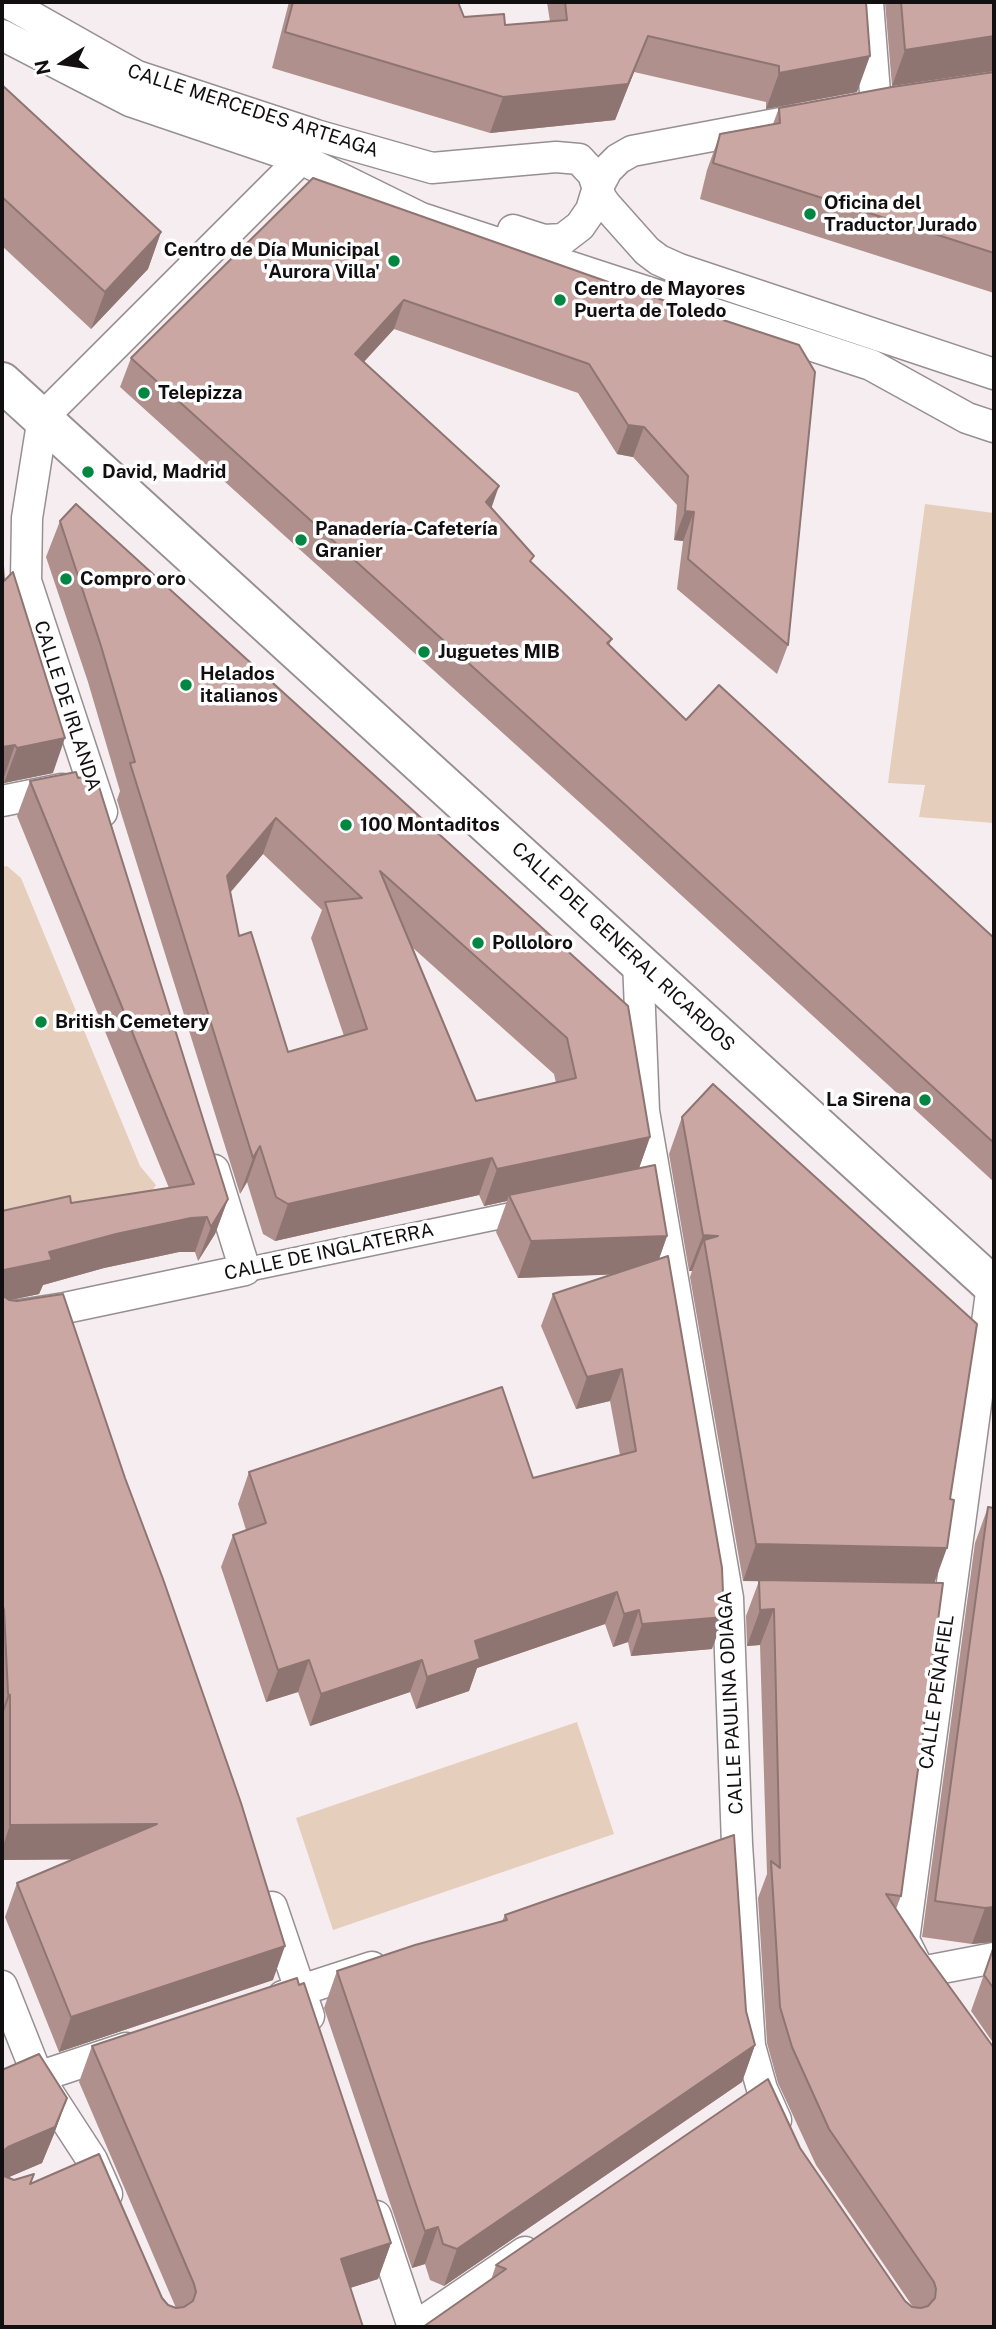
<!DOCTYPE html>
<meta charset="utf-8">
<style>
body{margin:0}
#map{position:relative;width:996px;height:2329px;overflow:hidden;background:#f6edf0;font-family:"Public Sans",sans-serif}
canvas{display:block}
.frame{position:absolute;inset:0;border:4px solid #120f10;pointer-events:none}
.north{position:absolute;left:28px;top:28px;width:70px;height:70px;-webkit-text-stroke:5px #fff;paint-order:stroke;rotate:258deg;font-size:19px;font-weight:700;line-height:28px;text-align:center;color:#120f10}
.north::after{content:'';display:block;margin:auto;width:24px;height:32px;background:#120f10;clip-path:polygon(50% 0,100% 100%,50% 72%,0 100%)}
</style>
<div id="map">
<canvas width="996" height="2329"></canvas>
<div class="frame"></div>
<div class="north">N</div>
</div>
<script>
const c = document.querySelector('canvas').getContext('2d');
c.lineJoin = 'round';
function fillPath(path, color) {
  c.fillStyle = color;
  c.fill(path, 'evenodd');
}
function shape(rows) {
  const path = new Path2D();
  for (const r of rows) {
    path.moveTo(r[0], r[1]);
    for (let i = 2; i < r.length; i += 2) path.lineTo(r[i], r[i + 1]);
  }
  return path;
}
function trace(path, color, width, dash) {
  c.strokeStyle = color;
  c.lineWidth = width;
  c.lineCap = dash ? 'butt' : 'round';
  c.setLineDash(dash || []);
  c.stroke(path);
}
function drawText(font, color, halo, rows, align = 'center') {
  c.font = font + ' "Public Sans",sans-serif';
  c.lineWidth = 7;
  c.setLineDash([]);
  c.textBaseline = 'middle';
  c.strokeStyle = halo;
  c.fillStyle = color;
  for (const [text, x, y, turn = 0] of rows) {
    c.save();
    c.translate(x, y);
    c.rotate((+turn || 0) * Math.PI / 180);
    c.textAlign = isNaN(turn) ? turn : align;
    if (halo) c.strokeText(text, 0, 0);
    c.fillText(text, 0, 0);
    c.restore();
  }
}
const green = shape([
 [925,504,994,513,994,823,919,817,925,785,888,783],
 [7,866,21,878,140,1166,156,1185,149,1195,2,1217,2,867],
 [577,1722,614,1834,333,1930,296,1818]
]);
const pedestrian = shape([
 [245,1270,533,1210]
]);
const minor = shape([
 [6,2,137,76,316,135,432,168,556,157,579,159,593,174,601,198,606,205,647,251,659,260,679,269,994,374],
 [868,2,876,106],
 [2,35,130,101,301,159,421,218,871,365,967,418,994,427],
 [513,230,544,240,563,239,580,226,591,210,598,187,607,170,618,159,632,151,797,120],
 [2,801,62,789],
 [102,812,26,581,27,518,43,417,301,159],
 [638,960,644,1111,728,1598,737,1844,750,2046,762,2089,776,2120],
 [2,1318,65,1308,245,1270,214,1170],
 [272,1907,309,2016],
 [915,1962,904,1940,992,1285],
 [921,1972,994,1958],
 [2,1986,38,2077,92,2160,107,2194],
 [283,1996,372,1967],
 [38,2077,126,2048],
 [376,2216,413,2327],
 [415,2327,525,2252]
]);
const primary = shape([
 [2,382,994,1287]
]);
const wall = shape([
 [289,2,458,2,464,17,505,25,550,22,547,2,866,2,857,92,766,109,766,102,634,72,615,120,490,133,272,68],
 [885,2,994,2,994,71,892,86],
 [994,72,994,293,700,199,707,170,720,134,773,124,779,108],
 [2,85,161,232,148,269,91,329,2,246],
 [313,178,614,284,788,645,777,674,677,589,683,541,674,540,677,505,633,457,617,454,578,393,394,329,364,362,491,509,531,562,612,639,609,645,686,720,994,938,994,1182,609,829,120,387,131,358],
 [60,521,628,1006,650,1137,639,1168,667,1236,659,1259,712,1649,631,1656,628,1642,613,1647,605,1624,477,1668,469,1691,416,1709,410,1692,310,1726,298,1692,266,1702,221,1567,233,1535,246,1530,238,1504,249,1472,533,1478,620,1455,610,1401,576,1409,541,1326,553,1294,612,1274,518,1278,496,1232,507,1201,484,1206,479,1195,275,1241,263,1234,247,1182,240,1194,117,800,120,791,88,682,46,557],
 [263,854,322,910,311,938,344,1036,288,1052,239,936,230,893],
 [413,948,554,1074,556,1083,476,1101],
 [2,551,4,581,53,773,4,783,2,780],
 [30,781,228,1199,215,1234,198,1261,195,1252,179,1252,104,1268,43,1285,39,1294,10,1300,273,1980,59,2052,5,1917,17,1883,74,1859,2,1860,2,1211,71,1203,169,1188,17,816],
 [682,1117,935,1583,901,1896,896,1909,920,1946,994,2327,491,2280,496,2265,800,2148,905,2301,913,2307,816,2165,778,2083,767,2043,758,1898,767,1874,760,1645,747,1646,746,1616,759,1581,743,1581,690,1277,692,1271,689,1271,669,1154],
 [988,1507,994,1942,972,1944,922,1937,975,1543],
 [505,1915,746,2011,755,2045,742,2082,444,2286,430,2280,425,2264,412,2268,324,2008,337,1971,502,1921],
 [994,1946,994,2044,971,2011],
 [297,1978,299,1985,304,1983,391,2243,378,2279,350,2288,363,2327,2,2327,2,2070,39,2054,67,2098,54,2134,42,2163,7,2178,14,2180,34,2174,30,2184,99,2154,162,2298,168,2305,176,2308,79,2082,92,2046]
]);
const shadedWall = shape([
 [648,36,634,72,615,120,490,133,503,97],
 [994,36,994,71,892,86,905,50],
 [870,56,857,92,766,109,779,73],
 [161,232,148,269,91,329,105,292],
 [404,300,394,329,344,383,355,354],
 [628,425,644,427,633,457,617,454],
 [499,486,489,515,486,502],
 [685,511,694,512,683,541,674,540],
 [65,738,53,773,4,783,17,748],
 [15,745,3,780,2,780,2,747],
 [276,818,263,854,213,912,227,876],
 [650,1137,637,1174,509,1195,507,1201,484,1206,497,1169],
 [260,1146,247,1182,240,1194,253,1158],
 [492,1158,479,1195,275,1241,288,1204],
 [228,1199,215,1234,198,1261,211,1227],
 [207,1217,195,1252,179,1252,104,1268,43,1285,39,1294,2,1302,2,1273,4,1270,49,1252,116,1234,191,1218],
 [703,1235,718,1236,704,1240,692,1271,689,1271],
 [667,1236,654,1273,518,1278,531,1241],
 [622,1369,610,1401,576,1409,587,1377],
 [756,1544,947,1548,934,1584,743,1581],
 [617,1592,605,1624,477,1668,469,1691,416,1709,427,1677,475,1641],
 [774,1609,760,1645,747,1646,760,1610],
 [639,1610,628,1642,613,1647,624,1614],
 [724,1617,712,1649,631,1656,642,1624],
 [309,1660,298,1692,266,1702,278,1670],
 [422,1660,410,1692,310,1726,321,1694],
 [8,1694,10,1695,2,1717,2,1712],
 [157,1824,144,1859,2,1860,2,1849,10,1825],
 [994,1907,994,1942,972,1944,985,1908],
 [285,1946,273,1980,59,2052,71,2017],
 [755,2045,742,2082,444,2286,457,2249],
 [67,2098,54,2134,42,2163,2,2180,2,2152],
 [438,2227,425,2264,412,2268,425,2231],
 [391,2243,378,2279,328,2295,341,2259]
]);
const building = shape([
 [293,2,458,2,464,17,504,14,505,25,567,20,565,2,866,2,870,56,779,73,779,66,648,36,628,84,503,97,285,32,293,2],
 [901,2,994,2,994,36,905,50,901,2],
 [994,72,994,253,713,163,720,134,780,123,779,108,892,87,994,72],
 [2,85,161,232,105,292,2,197,2,85],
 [313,178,614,284,799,345,815,372,788,645,688,559,694,512,685,511,688,476,644,427,628,425,589,364,404,300,355,354,499,486,486,502,534,556,530,561,612,639,607,643,686,720,719,685,994,938,994,1143,620,800,131,358,313,178],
 [76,504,628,1006,650,1137,497,1169,492,1158,288,1204,276,1197,260,1146,253,1158,130,763,135,762,101,646,60,521,76,504],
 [276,818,362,898,325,902,367,1029,288,1052,251,932,239,936,227,876,276,818],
 [380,871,567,1038,576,1078,476,1101,380,871],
 [2,551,4,581,13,572,65,738,17,748,15,745,2,747,2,551],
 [76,772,78,778,95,774,228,1199,211,1227,207,1217,191,1218,116,1234,49,1252,52,1260,4,1270,2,1273,2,1211,70,1196,71,1203,194,1184,30,781,76,772],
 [713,1084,977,1324,950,1499,954,1500,947,1548,756,1544,704,1240,718,1236,703,1235,682,1117,713,1084],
 [655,1165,667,1236,531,1241,509,1195,655,1165],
 [668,1256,722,1568,724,1617,642,1624,639,1610,624,1614,617,1592,475,1641,480,1659,427,1677,422,1660,321,1694,309,1660,278,1670,233,1535,266,1523,249,1472,502,1387,533,1478,636,1451,622,1369,587,1377,553,1294,668,1256],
 [63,1294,125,1478,163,1579,241,1803,285,1946,71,2017,17,1883,157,1824,10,1825,10,1695,8,1694,4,1610,2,1603,2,1295,9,1300,17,1301,63,1294],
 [988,1507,994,1508,994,1907,985,1908,935,1901,988,1507],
 [759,1580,943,1583,901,1896,886,1894,920,1946,994,2048,994,2327,423,2327,506,2269,496,2265,768,2079,800,2148,905,2301,912,2307,921,2308,928,2306,935,2298,936,2289,934,2282,829,2129,792,2047,780,2007,771,1861,780,1868,774,1609,760,1610,759,1580],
 [734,1835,746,2011,755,2045,457,2249,443,2244,438,2227,425,2231,337,1971,415,1945,507,1920,505,1915,734,1835],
 [994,1946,994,1989,984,1975,994,1946],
 [297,1978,299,1985,304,1983,391,2243,341,2259,363,2327,2,2327,2,2173,4,2176,14,2180,34,2174,30,2184,99,2154,162,2298,168,2305,176,2308,184,2307,193,2301,196,2292,194,2284,92,2046,297,1978],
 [39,2054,67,2098,55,2127,8,2147,2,2152,2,2070,39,2054]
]);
const markers = [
 [810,214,7,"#028743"],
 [394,261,7,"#028743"],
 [560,300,7,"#028743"],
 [144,393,7,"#028743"],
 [88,472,7,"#028743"],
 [301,540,7,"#028743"],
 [66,579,7,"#028743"],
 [424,652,7,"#028743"],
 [186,685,7,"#028743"],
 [346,825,7,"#028743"],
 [478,943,7,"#028743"],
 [41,1022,7,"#028743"],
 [925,1100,7,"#028743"]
];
const streetNames = [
 ["CALLE MERCEDES ARTEAGA",253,111,18],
 ["CALLE DE IRLANDA",67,706,72],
 ["CALLE DEL GENERAL RICARDOS",623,947,43],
 ["CALLE DE INGLATERRA",329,1252,-12],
 ["CALLE PEÑAFIEL",937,1692,-82],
 ["CALLE PAULINA ODIAGA",731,1703,-93]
];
const poiNames = [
 ["Oficina del",824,203],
 ["Traductor Jurado",824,225],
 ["Centro de Día Municipal",380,250,"right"],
 ["'Aurora Villa'",380,272,"right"],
 ["Centro de Mayores",574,289],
 ["Puerta de Toledo",574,311],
 ["Telepizza",158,393],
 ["David, Madrid",102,472],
 ["Panadería-Cafetería",315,529],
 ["Granier",315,551],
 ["Compro oro",80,579],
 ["Juguetes MIB",438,652],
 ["Helados",200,674],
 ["italianos",200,696],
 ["100 Montaditos",360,825],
 ["Polloloro",492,943],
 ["British Cemetery",55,1022],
 ["La Sirena",911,1100,"right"]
];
fillPath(green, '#e6cebc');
trace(pedestrian, '#978f92', 26);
trace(minor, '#978f92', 33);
trace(primary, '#978f92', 42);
trace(pedestrian, '#fff', 23);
trace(minor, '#fff', 30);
trace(primary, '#fff', 38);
fillPath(wall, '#af908c');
fillPath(shadedWall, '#8e7572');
fillPath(building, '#cba7a3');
trace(building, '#8e7572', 2);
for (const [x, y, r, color] of markers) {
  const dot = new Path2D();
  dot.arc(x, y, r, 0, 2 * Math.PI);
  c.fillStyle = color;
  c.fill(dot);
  trace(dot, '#fff', 2.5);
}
drawText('19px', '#120f10', '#fff', streetNames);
drawText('bold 19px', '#120f10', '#fff', poiNames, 'left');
</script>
